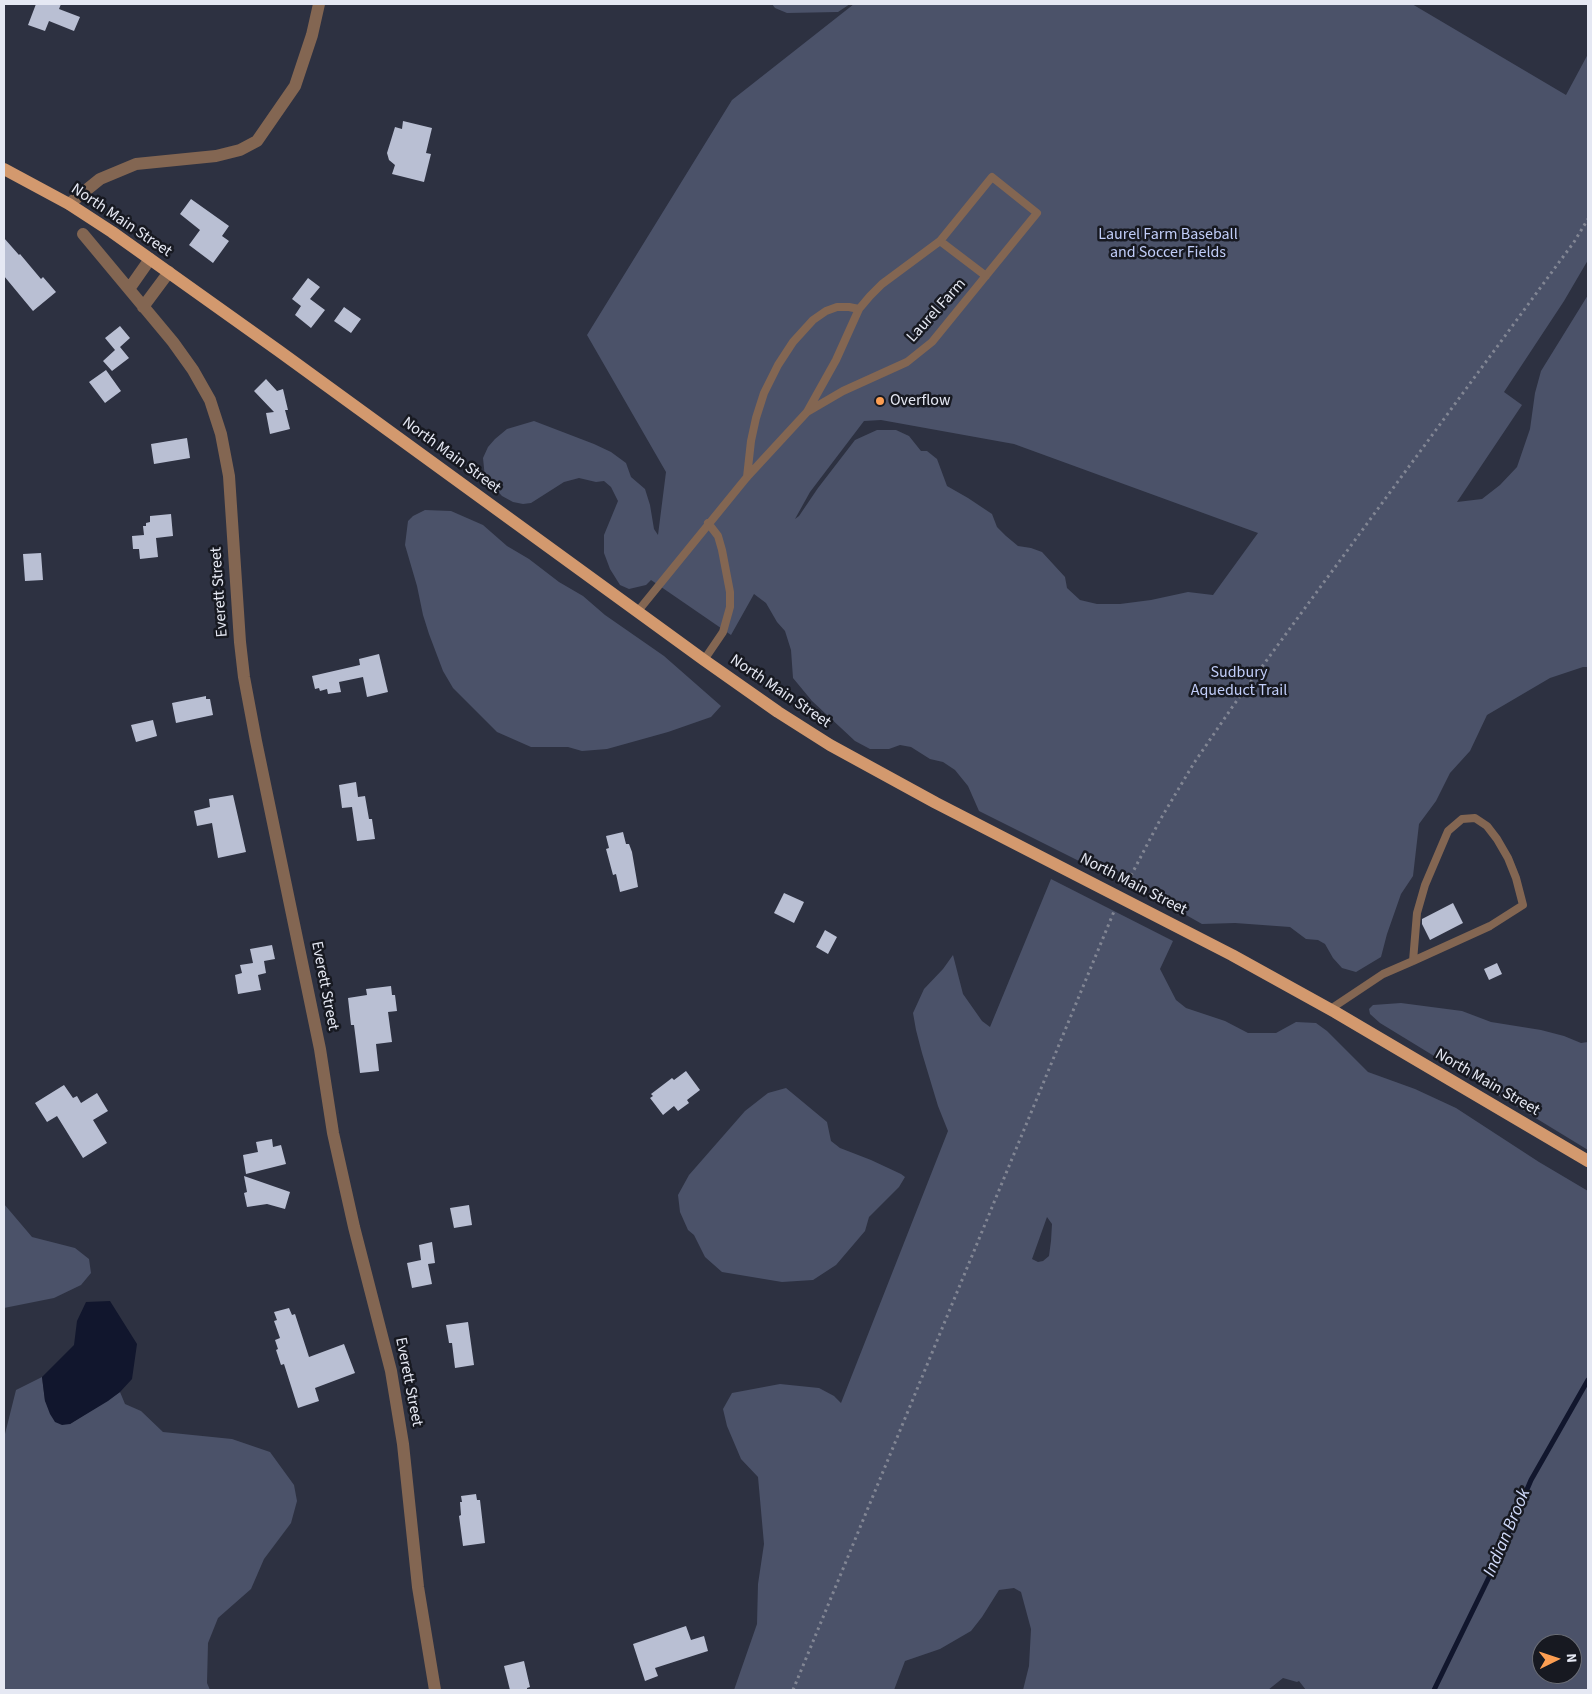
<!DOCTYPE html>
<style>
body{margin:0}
#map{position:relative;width:1592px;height:1694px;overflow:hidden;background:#2d3141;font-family:"Source Sans 3",sans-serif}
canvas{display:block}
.frame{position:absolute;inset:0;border:5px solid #e5e8f3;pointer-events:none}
.north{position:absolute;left:1532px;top:1634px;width:50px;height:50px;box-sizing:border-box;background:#171921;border:1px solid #696c75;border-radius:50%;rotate:86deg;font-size:14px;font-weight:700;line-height:20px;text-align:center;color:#e5e8f3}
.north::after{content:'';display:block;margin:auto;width:18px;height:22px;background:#fc9e52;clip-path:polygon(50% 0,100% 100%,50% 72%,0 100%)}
</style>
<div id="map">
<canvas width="1592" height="1694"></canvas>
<div class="frame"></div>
<div class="north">N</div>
</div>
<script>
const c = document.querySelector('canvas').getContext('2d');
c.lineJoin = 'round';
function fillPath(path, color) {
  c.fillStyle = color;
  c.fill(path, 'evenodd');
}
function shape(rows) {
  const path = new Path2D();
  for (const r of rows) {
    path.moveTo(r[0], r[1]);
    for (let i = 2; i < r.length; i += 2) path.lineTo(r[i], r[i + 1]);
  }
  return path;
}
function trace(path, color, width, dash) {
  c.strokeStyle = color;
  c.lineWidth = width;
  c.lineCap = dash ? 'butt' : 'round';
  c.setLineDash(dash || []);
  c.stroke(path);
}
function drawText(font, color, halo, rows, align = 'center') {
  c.font = font + ' "Source Sans 3",sans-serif';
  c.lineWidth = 5;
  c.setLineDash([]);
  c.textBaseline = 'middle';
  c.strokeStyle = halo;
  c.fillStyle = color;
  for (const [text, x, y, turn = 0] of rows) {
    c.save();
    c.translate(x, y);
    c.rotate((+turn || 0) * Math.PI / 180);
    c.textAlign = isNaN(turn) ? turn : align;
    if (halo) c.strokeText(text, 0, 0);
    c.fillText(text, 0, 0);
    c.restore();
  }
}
const green = shape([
 [772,4,850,4,838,12,787,13,775,8],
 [854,4,1412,4,1566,95,1588,54,1588,260,1564,301,1504,392,1522,405,1457,502,1482,499,1500,485,1517,467,1530,429,1535,393,1541,371,1588,295,1588,667,1583,667,1550,678,1487,715,1470,751,1450,773,1436,801,1419,824,1413,876,1401,894,1387,934,1381,957,1356,972,1342,968,1333,958,1325,944,1318,940,1306,939,1290,927,1235,923,1202,924,1179,911,1174,900,1104,864,1103,867,1093,868,979,811,968,786,955,770,943,762,930,759,911,747,900,745,889,749,870,749,855,741,812,701,793,678,791,650,785,631,777,622,766,603,754,594,731,635,651,580,646,585,629,589,620,585,610,569,604,553,604,535,618,501,611,487,604,481,596,482,579,478,564,482,531,503,523,504,513,502,502,496,485,478,483,458,488,447,495,439,507,429,534,421,594,444,611,452,626,463,631,477,645,489,650,505,654,529,658,535,666,472,587,335,732,100],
 [881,420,1014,444,1258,533,1213,595,1188,592,1151,600,1120,604,1097,604,1080,600,1067,588,1065,577,1042,552,1031,548,1018,546,1006,536,997,527,992,514,968,498,947,486,937,459,927,451,921,451,909,436,896,430,877,430,855,440,818,488,799,516,795,519,810,492,864,421],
 [425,510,451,511,483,525,507,546,529,559,559,582,583,596,605,615,664,656,721,706,711,717,668,732,607,749,582,751,568,747,531,747,497,732,453,688,443,671,429,634,423,615,417,586,405,545,408,521,413,516],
 [1051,879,1173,941,1160,969,1176,1000,1186,1008,1225,1021,1248,1033,1276,1033,1296,1022,1316,1023,1327,1031,1368,1072,1415,1089,1456,1108,1539,1162,1588,1191,1588,1690,1306,1690,1299,1681,1297,1682,1283,1678,1268,1690,1023,1690,1029,1666,1031,1629,1021,1592,1014,1588,999,1590,982,1617,971,1631,940,1649,905,1661,894,1690,734,1690,757,1624,758,1584,764,1544,758,1477,741,1459,727,1426,723,1409,732,1393,780,1384,819,1388,834,1396,841,1403,948,1131,938,1106,922,1053,916,1030,913,1013,924,989,943,969,953,955,963,994,982,1021,990,1027],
 [1047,1217,1052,1224,1051,1241,1049,1256,1043,1261,1038,1262,1032,1259],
 [1542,1644,1572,1644,1572,1674,1542,1674],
 [1401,1003,1462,1011,1491,1022,1541,1030,1564,1036,1581,1043,1588,1042,1588,1150,1380,1023,1370,1014,1369,1009,1373,1005],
 [786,1088,827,1122,831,1141,840,1148,871,1160,901,1174,905,1177,899,1187,869,1217,865,1231,836,1265,813,1280,782,1282,722,1272,705,1257,694,1235,688,1230,680,1212,678,1195,689,1175,745,1111,768,1093],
 [4,1204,32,1237,75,1248,89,1259,91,1273,81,1285,54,1298,4,1308],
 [42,1377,45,1401,70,1424,120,1392,125,1404,141,1411,163,1432,232,1439,270,1452,294,1485,297,1501,291,1523,264,1559,251,1589,218,1618,208,1643,207,1683,210,1690,4,1690,4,1438,16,1390]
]);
const water = shape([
 [110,1301,137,1344,132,1379,120,1392,108,1401,70,1424,62,1425,55,1422,50,1414,45,1401,42,1377,74,1345,77,1321,86,1302]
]);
const stream = shape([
 [1434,1690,1494,1567,1531,1480,1588,1380]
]);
const building = shape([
 [36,4,61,4,59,9,80,17,74,31,49,21,45,31,28,25],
 [403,121,432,128,426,153,431,154,424,182,392,174,395,165,389,160,387,153,395,127,402,129],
 [191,199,229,226,222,236,229,241,213,263,189,245,200,230,180,214],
 [4,238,19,255,20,254,41,279,43,277,56,292,33,311,4,276],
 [308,278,320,287,310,299,325,310,311,328,295,315,301,306,292,299],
 [344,307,361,319,351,333,334,321],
 [120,326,130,338,120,347,129,358,112,371,103,361,115,350,105,338],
 [106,370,121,391,105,403,89,382],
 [266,379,277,391,283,389,288,410,285,410,290,429,270,434,266,413,274,412,254,391],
 [187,438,190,458,154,464,151,444],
 [171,514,173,536,156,538,158,557,140,559,139,549,133,549,132,536,144,535,143,526,146,526,146,523,150,522,150,516],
 [41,553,43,580,25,581,23,554],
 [379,654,388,692,367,697,363,677,339,682,341,692,328,694,327,689,320,691,319,688,315,689,312,676,360,665,359,659],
 [206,696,206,699,210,699,213,715,176,723,172,703],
 [153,720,157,736,136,742,131,725],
 [356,782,358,797,365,796,369,819,372,819,375,839,357,841,352,807,342,808,339,785],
 [233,795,246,852,218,858,212,823,197,826,194,811,210,807,209,799],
 [623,832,626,844,629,844,632,852,638,887,620,892,616,874,613,875,606,849,609,848,606,836],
 [784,893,804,902,794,923,774,913],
 [1453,903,1463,923,1430,940,1422,924,1422,919],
 [825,930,837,937,828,954,816,947],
 [272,945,275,959,264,961,266,973,258,975,261,990,238,994,235,975,242,973,240,965,253,963,250,949],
 [1497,963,1502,974,1489,980,1484,969],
 [391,986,392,995,395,995,397,1011,388,1012,392,1042,376,1044,379,1071,360,1073,354,1025,351,1025,348,998,367,995,366,989],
 [686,1071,700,1090,687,1100,689,1103,678,1111,674,1106,663,1115,650,1098,653,1096,651,1094,672,1078,674,1080],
 [64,1085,73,1098,77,1096,81,1103,97,1093,108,1111,93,1120,107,1143,83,1158,57,1116,47,1122,35,1103],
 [272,1139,273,1147,281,1145,286,1164,246,1174,243,1155,258,1152,256,1142],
 [244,1176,290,1192,285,1209,267,1204,247,1207,244,1193,247,1192],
 [469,1205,472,1225,454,1228,450,1208],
 [432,1242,435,1263,428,1264,432,1284,412,1288,407,1263,421,1260,419,1245],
 [289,1308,292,1315,295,1314,309,1357,344,1344,355,1373,315,1388,319,1401,298,1408,284,1364,281,1365,276,1350,278,1349,275,1340,280,1338,274,1321,277,1320,274,1312],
 [468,1322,474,1365,455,1368,452,1343,449,1343,446,1325],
 [476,1494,477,1500,480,1500,485,1543,463,1546,459,1516,461,1515,460,1502,462,1502,461,1496],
 [686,1626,691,1640,704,1636,708,1651,655,1668,658,1676,645,1681,633,1644],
 [524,1661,530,1687,527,1688,527,1690,510,1690,504,1666]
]);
const path = shape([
 [1125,887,1160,820,1194,763,1233,706,1574,242,1588,219],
 [793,1690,1115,909]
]);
const service = shape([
 [940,241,986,276],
 [747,477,751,441,756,418,764,393,778,365,793,342,813,320,826,311,837,307,849,307,859,309],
 [638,611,747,477,807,412,836,360,859,309,870,296,882,284,940,241,992,177,1037,213,932,342,907,362,843,391,807,412],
 [704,660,723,632,730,607,730,592,722,550,718,536,708,523],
 [1329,1010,1383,974,1413,961,1490,926,1523,905,1516,878,1508,858,1497,839,1487,826,1475,818,1462,819,1448,831,1425,885,1417,913,1413,961]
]);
const minor = shape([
 [69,204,100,179,136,164,216,156,240,150,257,141,295,86,312,35,319,4]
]);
const tertiary = shape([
 [83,234,173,342,193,370,210,400,221,434,229,476,240,642,244,677,256,741,320,1049,333,1133,354,1227,391,1371,403,1444,418,1587,435,1690],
 [129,289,150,259],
 [143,307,169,272]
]);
const primary = shape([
 [4,169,69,204,112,232,279,351,704,660,778,712,830,745,936,803,1232,955,1335,1012,1588,1161]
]);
const markers = [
 [880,401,5,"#fc9e52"]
];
const streetNames = [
 ["North Main Street",121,221,34],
 ["Laurel Farm",937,311,-48],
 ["North Main Street",451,456,36],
 ["Everett Street",220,592,-94],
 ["North Main Street",780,692,34],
 ["North Main Street",1133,885,27],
 ["Everett Street",324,986,79],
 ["North Main Street",1487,1083,30],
 ["Everett Street",408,1382,79]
];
const parkNames = [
 ["Laurel Farm Baseball",1168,235],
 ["and Soccer Fields",1168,253],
 ["Sudbury",1239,673],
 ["Aqueduct Trail",1239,691]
];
const poiNames = [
 ["Overflow",890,401]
];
const waterNames = [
 ["Indian Brook",1508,1533,-67]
];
fillPath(green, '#4b5269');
fillPath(water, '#11162d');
trace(stream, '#11162d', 5);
fillPath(building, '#b9bfd3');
trace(path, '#828694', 3, [2.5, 4]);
trace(service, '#836652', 8);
trace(minor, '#836652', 12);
trace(tertiary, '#836652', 12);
trace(primary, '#d3996e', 12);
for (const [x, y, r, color] of markers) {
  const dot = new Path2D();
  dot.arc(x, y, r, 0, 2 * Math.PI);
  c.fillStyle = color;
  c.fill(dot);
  trace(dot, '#171921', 2);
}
drawText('16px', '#e5e8f3', '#171921', streetNames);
drawText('16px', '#c1cdf8', '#171921', parkNames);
drawText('16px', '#e5e8f3', '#171921', poiNames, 'left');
drawText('italic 18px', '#d0dafa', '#171921', waterNames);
</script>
